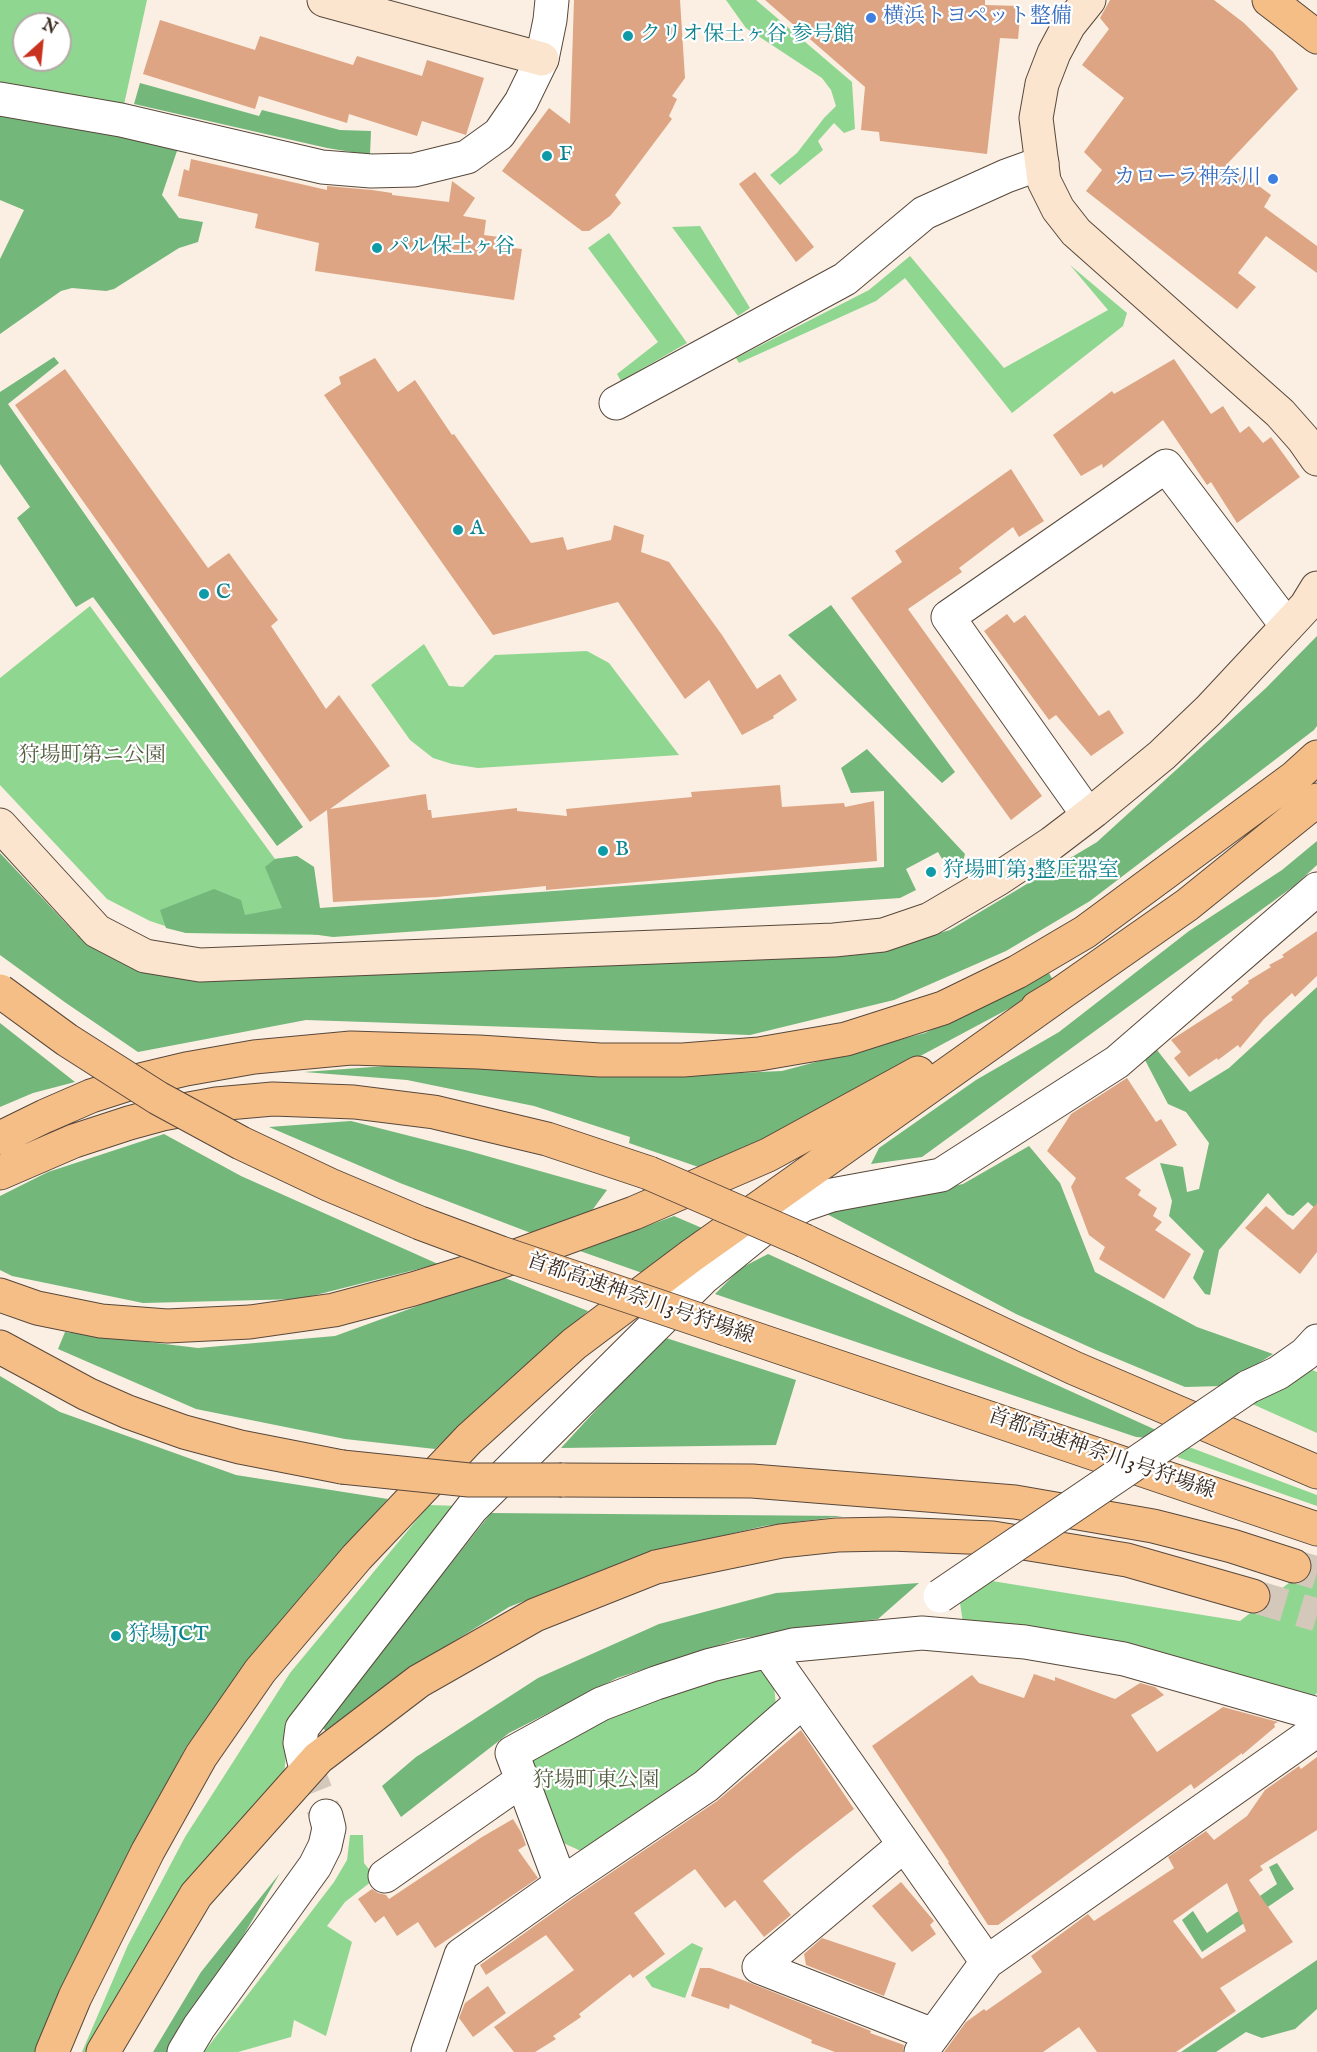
<!DOCTYPE html>
<meta charset="utf-8">
<style>
body{margin:0}
#map{position:relative;width:1317px;height:2052px;overflow:hidden;background:#faefe2;font-family:"IM FELL English",serif}
canvas{display:block}
.north{position:absolute;left:12px;top:12px;width:60px;height:60px;box-sizing:border-box;background:#fff;border:2px solid #b1aaa5;border-radius:50%;rotate:27deg;font-size:16px;font-weight:700;line-height:24px;text-align:center;color:#3b2a1e}
.north::after{content:'';display:block;margin:auto;width:21px;height:27px;background:#c8321e;clip-path:polygon(50% 0,100% 100%,50% 72%,0 100%)}
</style>
<div id="map">
<canvas width="1317" height="2052"></canvas>
<div class="north">N</div>
</div>
<script>
const c = document.querySelector('canvas').getContext('2d');
c.lineJoin = 'round';
function fillPath(path, color) {
  c.fillStyle = color;
  c.fill(path, 'evenodd');
}
function shape(rows) {
  const path = new Path2D();
  for (const r of rows) {
    path.moveTo(r[0], r[1]);
    for (let i = 2; i < r.length; i += 2) path.lineTo(r[i], r[i + 1]);
  }
  return path;
}
function trace(path, color, width, dash) {
  c.strokeStyle = color;
  c.lineWidth = width;
  c.lineCap = dash ? 'butt' : 'round';
  c.setLineDash(dash || []);
  c.stroke(path);
}
function drawText(font, color, halo, rows, align = 'center') {
  c.font = font + ' "IM FELL English","Noto Serif JP",serif';
  c.lineWidth = 4.5;
  c.setLineDash([]);
  c.textBaseline = 'middle';
  c.strokeStyle = halo;
  c.fillStyle = color;
  for (const [text, x, y, turn = 0] of rows) {
    c.save();
    c.translate(x, y);
    c.rotate((+turn || 0) * Math.PI / 180);
    c.textAlign = isNaN(turn) ? turn : align;
    if (halo) c.strokeText(text, 0, 0);
    c.fillText(text, 0, 0);
    c.restore();
  }
}
const green = shape([
 [0,0,147,0,123,109,0,85],
 [24,24,60,24,60,60,24,60],
 [726,0,756,0,852,82,855,129,844,133,834,123,818,141,823,150,780,185,770,175,797,153,824,118,836,106,831,90,822,78,746,28],
 [700,226,750,308,738,316,672,227],
 [609,233,687,343,621,381,617,374,658,342,588,248],
 [910,256,1004,368,1108,310,1070,265,1127,313,1123,326,1012,413,905,278,876,301,739,363,736,358,869,290],
 [90,606,275,859,297,856,314,867,317,935,186,933,150,921,107,899,0,785,0,678],
 [424,644,449,686,463,687,495,655,587,651,609,663,679,755,478,768,452,764,433,758,410,740,371,685],
 [1307,1368,1317,1372,1317,1433,1250,1403],
 [1189,1447,1317,1495,1317,1506,1177,1457],
 [429,1505,460,1506,289,1729,284,1774,90,2052,82,2052,128,1945,185,1837,290,1673],
 [1317,1561,1317,1693,1308,1701,963,1623,960,1603,992,1581,1240,1621],
 [760,1667,774,1687,777,1714,592,1856,561,1842,524,1756,606,1711],
 [350,1835,363,1835,364,1863,376,1878,345,1902,327,1926,352,1942,326,2036,294,2020,291,2037,238,2052,204,2052,334,1882,347,1860],
 [692,1943,703,1948,685,1998,652,1987,645,1977]
]);
const forest = shape([
 [140,83,259,116,262,110,340,130,371,131,370,155,327,148,134,104],
 [0,113,127,134,178,148,162,195,179,218,203,222,198,242,179,248,114,289,106,291,72,288,61,291,0,334,0,259,24,210,0,200],
 [54,357,59,363,8,404,303,827,277,846,93,597,76,607,17,518,30,507,0,464,0,392],
 [831,605,955,772,942,783,788,635],
 [1317,636,1317,726,1314,730,1090,901,1006,951,894,1000,750,1035,306,1020,138,1052,66,1003,0,955,0,853,77,935,132,967,199,979,585,967,884,949,950,930,1097,842,1266,688],
 [867,749,965,854,963,861,949,871,938,852,906,869,916,890,900,898,333,937,311,934,186,933,166,928,160,910,214,889,241,900,245,915,282,908,265,867,275,859,297,856,314,867,320,908,884,867,884,791,851,793,841,768],
 [1317,841,1317,865,1294,886,922,1157,871,1164,879,1148,976,1080,1059,1032,1189,931,1282,870],
 [1049,973,1055,984,707,1170,629,1143,630,1137,534,1106,407,1080,304,1072,400,1065,648,1077,782,1071,925,1033],
 [1317,987,1317,1210,1308,1202,1293,1216,1287,1214,1268,1193,1219,1250,1210,1295,1205,1294,1193,1278,1204,1251,1169,1216,1172,1201,1160,1163,1183,1167,1187,1192,1199,1189,1209,1143,1186,1112,1168,1104,1145,1060,1157,1050,1190,1092,1229,1068],
 [0,1023,75,1082,33,1093,0,1107],
 [351,1121,469,1151,607,1190,585,1220,544,1238,400,1183,269,1127],
 [164,1134,241,1176,438,1264,300,1299,143,1303,12,1276,0,1270,0,1196,48,1172],
 [1029,1146,1060,1183,1095,1272,1197,1327,1273,1354,1223,1386,1185,1387,1096,1350,1016,1314,825,1213,963,1184],
 [674,1216,709,1231,648,1275,580,1251],
 [768,1254,1156,1430,1150,1438,1136,1437,715,1294,741,1268],
 [500,1276,588,1311,435,1449,345,1439,196,1409,58,1349,65,1332,198,1348,335,1336],
 [663,1337,796,1380,776,1445,561,1448],
 [0,1376,60,1412,236,1475,388,1499,316,1578,186,1747,90,1930,39,2052,0,2052],
 [491,1513,843,1516,764,1526,641,1555,509,1607,405,1672,326,1732,322,1726],
 [919,1583,878,1619,738,1639,617,1678,509,1733,401,1817,382,1786,416,1757,538,1678,659,1624,776,1593],
 [1277,1863,1294,1889,1202,1952,1182,1920,1193,1911,1207,1933,1277,1884,1269,1867],
 [280,1873,239,1943,170,2052,153,2052,201,1972],
 [1317,1960,1317,2009,1295,2029,1262,2038,1246,2032,1216,2052,1181,2052]
]);
const building = shape([
 [574,0,680,0,685,78,672,96,677,99,669,116,672,119,615,195,621,203,610,216,589,231,582,231,502,171,549,108,570,124],
 [765,0,985,0,985,5,1021,6,1018,39,1000,38,987,154,880,141,879,132,861,130,865,87],
 [1110,0,1214,0,1244,23,1273,52,1298,89,1228,163,1271,195,1264,207,1317,246,1317,273,1266,236,1238,273,1256,287,1237,309,1086,191,1102,170,1084,152,1124,98,1082,65,1109,29,1100,18],
 [160,20,255,50,260,36,353,65,357,56,422,76,427,60,484,78,466,135,422,121,417,136,349,114,347,123,259,96,255,109,143,74],
 [191,159,327,190,327,186,372,190,392,193,392,195,449,202,452,181,475,198,463,216,486,220,484,235,514,239,513,248,522,249,514,300,315,271,319,243,255,228,258,214,178,196,184,169,189,171],
 [755,172,814,247,796,262,739,184],
 [375,358,398,392,415,380,452,435,454,434,531,543,563,537,567,550,611,540,614,525,644,535,641,552,669,562,722,635,757,689,780,674,797,700,773,716,774,718,742,735,709,680,685,699,618,602,493,635,324,395,341,384,339,377],
 [1174,359,1211,414,1223,406,1240,433,1249,426,1263,443,1271,437,1300,477,1237,523,1211,482,1207,485,1163,420,1103,468,1102,464,1081,476,1053,435,1112,391,1114,394],
 [65,369,208,568,229,553,278,620,271,626,326,709,339,695,390,766,330,809,426,794,428,810,431,810,432,818,517,808,517,811,567,816,566,809,692,797,691,792,780,785,782,807,844,803,845,807,874,801,877,861,546,890,546,886,437,897,333,902,327,810,310,822,15,405],
 [1011,469,1044,521,1019,537,1013,527,959,568,962,572,908,609,1042,796,1011,820,851,598,902,562,895,551],
 [1007,614,1014,623,1025,615,1099,716,1109,710,1124,733,1091,756,1056,715,1049,720,984,631],
 [1317,931,1317,976,1295,997,1292,993,1264,1019,1240,1048,1238,1045,1218,1060,1217,1058,1189,1077,1174,1058,1181,1052,1171,1040,1233,1000,1231,997,1249,983,1248,981,1271,967,1269,965,1284,957,1282,955],
 [1127,1078,1156,1122,1161,1119,1177,1145,1125,1178,1141,1190,1138,1195,1157,1208,1153,1216,1162,1222,1155,1230,1191,1254,1164,1299,1099,1259,1105,1247,1089,1235,1071,1187,1076,1178,1047,1151,1071,1114],
 [1317,1203,1317,1252,1300,1274,1245,1228,1266,1206,1293,1230],
 [1034,1674,1055,1681,1055,1677,1115,1699,1140,1683,1155,1687,1164,1695,1131,1715,1157,1752,1223,1707,1278,1722,1274,1724,1275,1727,1242,1755,1242,1753,1194,1789,1191,1784,998,1925,988,1925,948,1863,949,1862,872,1746,972,1675,979,1683,1024,1698],
 [801,1730,854,1809,797,1853,763,1881,791,1915,764,1937,735,1900,725,1908,695,1869,634,1913,665,1954,633,1978,630,1974,579,2014,581,2017,553,2036,556,2039,535,2052,514,2052,494,2027,574,1970,546,1935,486,1975,480,1965,572,1899,717,1801],
 [1317,1757,1317,1830,1260,1866,1263,1870,1249,1880,1293,1942,1220,1988,1236,2011,1176,2052,1097,2052,1079,2027,1043,2052,944,2052,966,2022,984,2009,986,2011,1042,1972,1031,1956,1088,1914,1094,1921,1174,1868,1168,1857,1206,1831,1214,1840,1247,1816,1265,1790,1299,1766,1301,1769],
 [1227,1883,1246,1931,1202,1959,1173,1921],
 [513,1819,521,1832,526,1845,518,1850,538,1878,435,1948,418,1922,397,1936,384,1916,375,1923,358,1899,372,1889,378,1893,386,1895,389,1899,482,1837],
 [901,1882,934,1921,930,1925,936,1934,912,1952,872,1906],
 [822,1938,896,1963,884,1996,806,1965,804,1954],
 [700,1968,710,1968,748,1982,871,2031,870,2033,904,2045,903,2052,835,2052,811,2043,812,2040,730,2004,729,2009,691,1996],
 [488,1986,506,2013,473,2037,459,2018,465,2003]
]);
const streetTunnel = shape([
 [304,1761,326,1816]
]);
const highwayTunnel = shape([
 [1294,1566,1317,1573],
 [1253,1596,1317,1615]
]);
const street = shape([
 [0,99,121,120,322,167,371,171,414,170,467,157,499,134,521,102,542,59,550,20,552,0],
 [616,403,845,279,924,213,1006,176,1042,163],
 [1088,815,948,617,1166,466,1287,626],
 [1248,1387,1278,1373,1305,1354,1317,1341],
 [768,1651,987,1962],
 [304,1761,300,1743,302,1728,472,1508,703,1278,763,1229,803,1205,832,1195,941,1175,1117,1062,1317,889],
 [904,1845,759,1967,933,2035],
 [385,1876,522,1780],
 [561,1884,512,1753,601,1704,656,1683,711,1665,793,1645,922,1633,1025,1642,1124,1659,1317,1714],
 [184,2052,199,2027,315,1866,325,1846,329,1828,326,1816],
 [428,2052,461,1955,561,1884,706,1786,803,1701],
 [921,2052,987,1962,1317,1730]
]);
const secondary = shape([
 [324,0,542,59],
 [1089,0,1069,25,1054,53,1042,84,1036,118,1044,181,1058,209,1076,232,1280,413,1303,439,1317,459],
 [0,825,97,931,145,956,200,965,834,940,883,935,930,919,998,879,1052,843,1094,811,1162,755,1209,710,1306,606,1317,588]
]);
const highway = shape([
 [1269,0,1317,37],
 [1037,1008,1057,996,1187,905,1317,800],
 [0,1138,45,1116,91,1096,144,1079,186,1069,254,1057,351,1048,479,1052,600,1060,683,1060,759,1054,846,1039,943,1008,1017,972,1085,932,1295,777,1317,757],
 [0,1173,74,1141,129,1123,162,1114,216,1104,273,1099,354,1102,434,1112,547,1139,649,1173],
 [805,1241,1074,1368,1317,1472],
 [0,1295,37,1308,101,1321,167,1326,250,1322,334,1310,413,1289,494,1264,634,1213,768,1155,918,1073],
 [726,1329,1317,1529],
 [0,1347,87,1394,128,1412,184,1432,240,1447,342,1467],
 [562,1480,752,1481,1015,1502,1153,1526,1232,1546,1294,1566],
 [52,2052,75,1997,148,1851,201,1756,260,1671,357,1557,469,1439,574,1344,691,1256,1057,996],
 [103,2052,196,1895,318,1758,419,1681,535,1615,656,1567,781,1541,837,1535,890,1534,993,1538,1127,1560,1253,1596]
]);
const streetBridge = shape([
 [940,1596,1248,1387]
]);
const highwayBridge = shape([
 [0,991,67,1040,158,1098,241,1143,330,1185,420,1223,501,1253,726,1329],
 [649,1173,805,1241],
 [342,1467,469,1480,562,1480]
]);
const markers = [
 [871,18,6,"#3f7fe0"],
 [628,36,6,"#0f9aa8"],
 [547,156,6,"#0f9aa8"],
 [1273,179,6,"#3f7fe0"],
 [377,248,6,"#0f9aa8"],
 [458,530,6,"#0f9aa8"],
 [204,594,6,"#0f9aa8"],
 [603,851,6,"#0f9aa8"],
 [931,872,6,"#0f9aa8"],
 [116,1636,6,"#0f9aa8"]
];
const shopNames = [
 ["横浜トヨペット整備",883,18],
 ["カローラ神奈川",1261,179,"right"]
];
const cultureNames = [
 ["クリオ保土ヶ谷 参号館",640,36],
 ["F",559,156],
 ["パル保土ヶ谷",389,248],
 ["A",470,530],
 ["C",216,594],
 ["B",615,851],
 ["狩場町第3整圧器室",943,872],
 ["狩場JCT",128,1636]
];
const parkNames = [
 ["狩場町第ニ公園",92,757],
 ["狩場町東公園",596,1782]
];
const streetNames = [
 ["首都高速神奈川3号狩場線",640,1300,19],
 ["首都高速神奈川3号狩場線",1101,1455,19]
];
fillPath(green, '#8fd691');
fillPath(forest, '#73b77b');
fillPath(building, '#dda584');
trace(streetTunnel, '#d4c8bb', 33, [33, 16]);
trace(highwayTunnel, '#d4c8bb', 33, [33, 16]);
trace(street, '#58483b', 35);
trace(secondary, '#58483b', 35);
trace(highway, '#58483b', 35);
trace(street, '#fff', 33);
trace(secondary, '#fbe5cf', 33);
trace(highway, '#f6be87', 33);
trace(streetBridge, '#58483b', 35, []);
trace(highwayBridge, '#58483b', 35, []);
trace(streetBridge, '#fff', 33);
trace(highwayBridge, '#f6be87', 33);
for (const [x, y, r, color] of markers) {
  const dot = new Path2D();
  dot.arc(x, y, r, 0, 2 * Math.PI);
  c.fillStyle = color;
  c.fill(dot);
  trace(dot, '#fff', 2);
}
drawText('21px', '#366cbe', '#fff', shopNames, 'left');
drawText('21px', '#0d838f', '#fff', cultureNames, 'left');
drawText('21px', '#545e40', '#fff', parkNames);
drawText('21px', '#3b2a1e', '#fff', streetNames);
</script>
